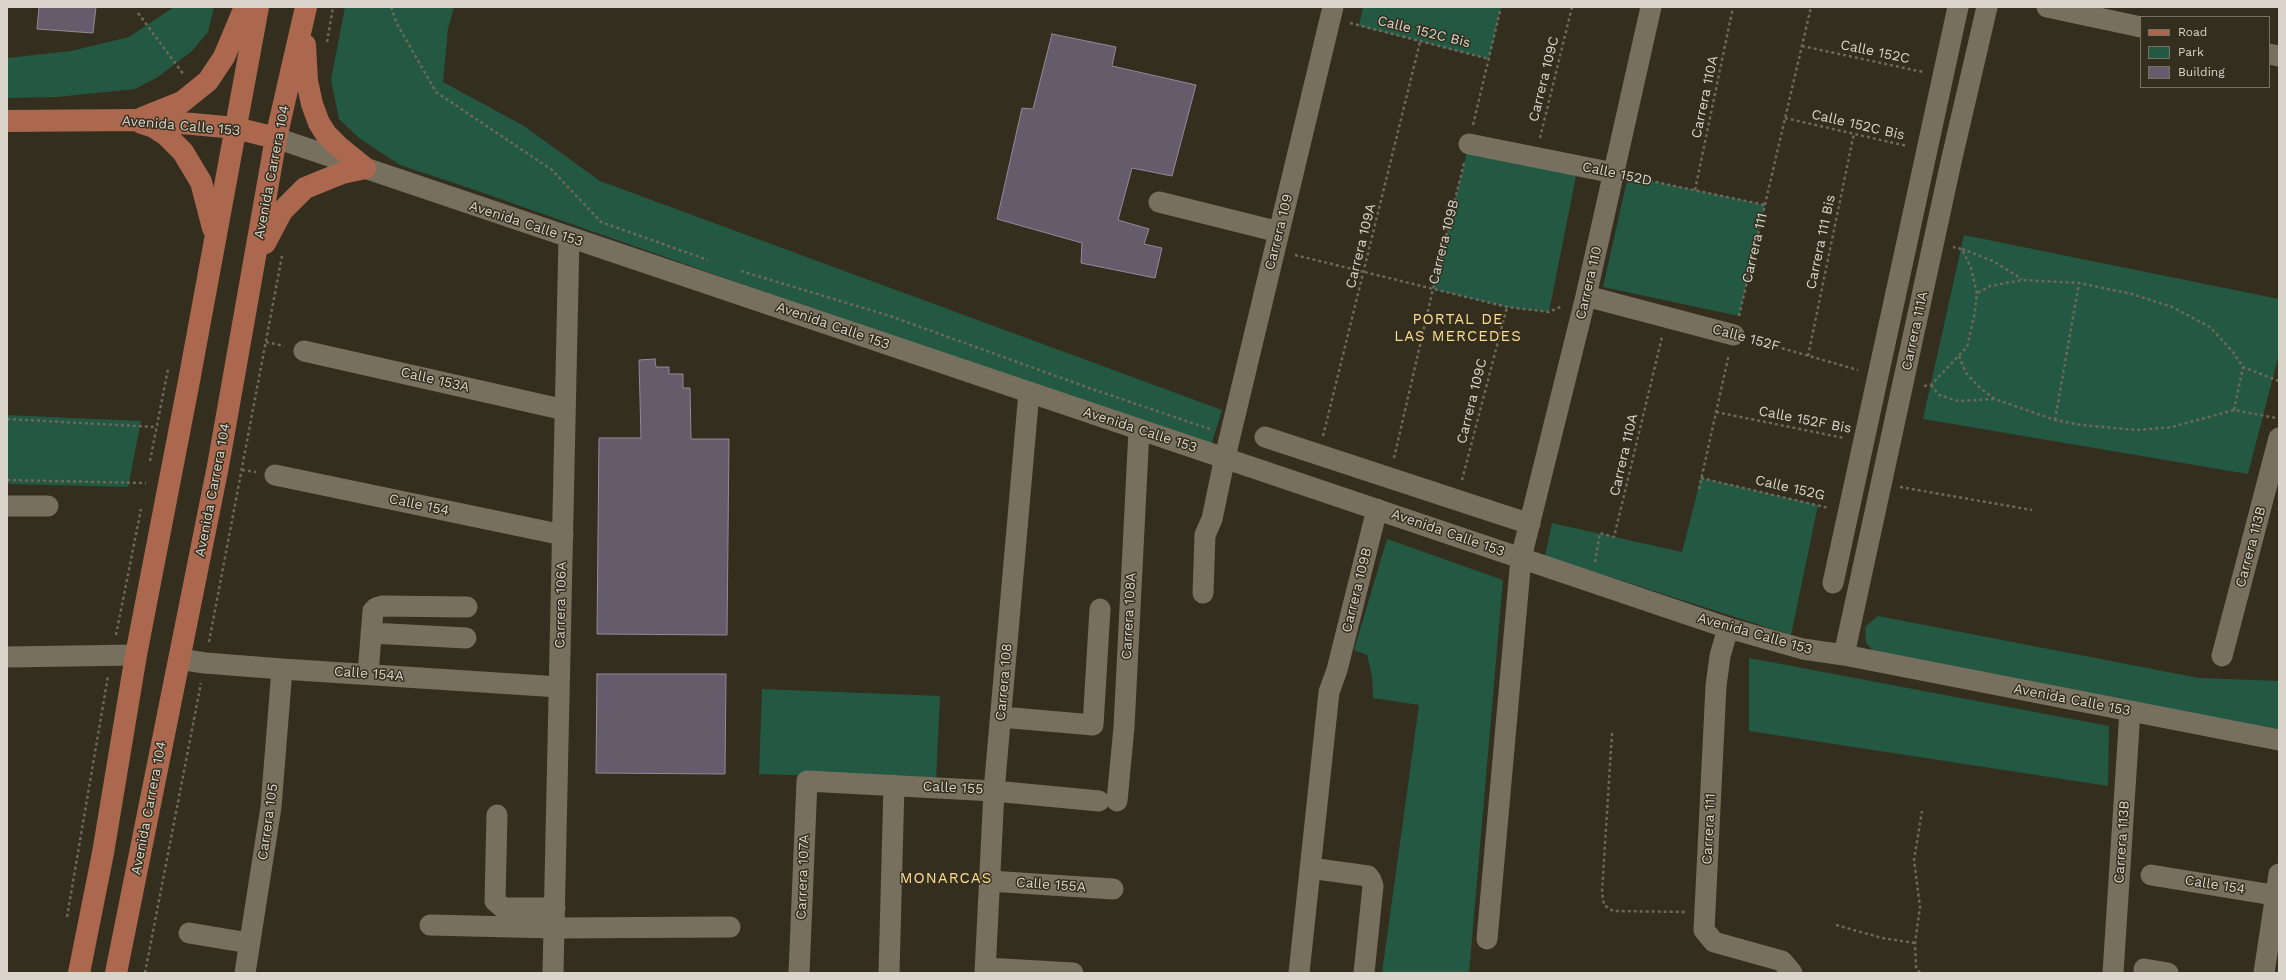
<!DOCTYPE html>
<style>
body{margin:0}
#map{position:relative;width:2286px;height:980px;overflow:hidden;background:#342e1e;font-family:"Work Sans",sans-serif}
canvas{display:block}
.frame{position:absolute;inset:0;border:8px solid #d9d5cb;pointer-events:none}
.legend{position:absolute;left:2140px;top:16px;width:130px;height:72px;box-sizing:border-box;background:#342e1e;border:1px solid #767163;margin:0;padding:5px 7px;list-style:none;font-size:12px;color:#d9d5cb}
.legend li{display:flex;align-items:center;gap:8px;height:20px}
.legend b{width:20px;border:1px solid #767163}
</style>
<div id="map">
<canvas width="2286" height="980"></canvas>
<div class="frame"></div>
<ul class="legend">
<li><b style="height:5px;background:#ab684e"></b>Road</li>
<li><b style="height:11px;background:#235842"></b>Park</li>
<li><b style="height:11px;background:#645b6b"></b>Building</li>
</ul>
</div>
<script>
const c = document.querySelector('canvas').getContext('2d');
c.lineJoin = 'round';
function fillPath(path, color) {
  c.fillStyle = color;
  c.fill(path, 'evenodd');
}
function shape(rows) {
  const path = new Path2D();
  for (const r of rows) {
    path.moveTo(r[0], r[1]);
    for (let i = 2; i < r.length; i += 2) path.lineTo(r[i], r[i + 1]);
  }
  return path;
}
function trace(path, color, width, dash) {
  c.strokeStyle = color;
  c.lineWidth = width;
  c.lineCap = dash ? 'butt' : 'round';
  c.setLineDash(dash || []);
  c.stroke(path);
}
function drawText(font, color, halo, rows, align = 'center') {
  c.font = font + ' "Work Sans",sans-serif';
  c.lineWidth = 3;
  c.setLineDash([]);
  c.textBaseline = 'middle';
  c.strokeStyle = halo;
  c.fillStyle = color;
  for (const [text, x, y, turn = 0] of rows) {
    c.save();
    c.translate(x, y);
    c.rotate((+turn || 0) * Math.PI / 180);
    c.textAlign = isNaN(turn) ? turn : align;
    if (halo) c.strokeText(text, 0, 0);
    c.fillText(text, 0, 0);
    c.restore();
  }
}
const green = shape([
 [174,7,214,7,208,32,192,51,158,77,135,89,57,97,7,98,7,58,71,51,129,37],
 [345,7,454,7,448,29,443,82,524,126,600,181,1222,410,1210,449,475,190,400,165,359,138,339,119,331,80],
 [1363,7,1501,7,1489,59,1359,26],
 [1469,144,1578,166,1549,312,1507,307,1433,289],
 [1628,176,1765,205,1739,316,1603,287],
 [1964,235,2279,299,2279,354,2248,474,1923,419],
 [7,415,141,421,128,487,7,484],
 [1701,478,1818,505,1791,635,1545,556,1552,523,1682,552],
 [1387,539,1503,580,1469,973,1382,973,1419,705,1373,698,1372,676,1367,655,1354,650],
 [1878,616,2199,678,2279,681,2279,730,1873,651,1866,643,1865,627],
 [1749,658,2109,726,2108,786,1749,731],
 [762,689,940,696,936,780,759,774]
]);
const building = shape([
 [39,7,96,7,93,33,37,29,39,7],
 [1052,34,1116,47,1112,66,1196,85,1172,176,1132,168,1118,220,1149,229,1144,244,1162,248,1155,278,1081,263,1082,243,997,219,1022,108,1033,109,1052,34],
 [655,359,656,367,669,367,669,374,683,374,683,388,690,388,691,439,729,439,727,635,597,634,599,438,641,438,639,360,655,359],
 [597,674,726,674,725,774,596,773,597,674]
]);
const path = shape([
 [391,7,397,24,436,92,552,170,601,222,708,260],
 [138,13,184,75],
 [1350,23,1489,59],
 [327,42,333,7],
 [1802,46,1923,72],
 [1785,118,1907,146],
 [1473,125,1501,7],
 [1540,138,1572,7],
 [1632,177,1765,205],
 [1695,190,1733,7],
 [1962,249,1993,261,2022,279],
 [1295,255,1507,307,1549,312,1562,306],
 [741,271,890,316,1089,388,1210,429],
 [1978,293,1990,286,2022,280,2079,283,2132,294,2172,307,2210,327,2233,352,2243,367,2279,381],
 [1739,316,1811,7],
 [1753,340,1858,370],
 [266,342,284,346],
 [1808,356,1854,133],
 [1959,356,1966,373,1980,388,1995,399,2055,420,2081,425,2137,430,2172,427,2234,410,2276,418],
 [1931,385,1939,395,1958,401,1995,399],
 [1924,386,1931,385,1967,347,1974,317,1977,294,1971,268,1962,249,1953,247],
 [2234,410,2243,367],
 [1716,412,1844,438],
 [7,419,156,427],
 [2055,420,2079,283],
 [1323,436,1420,42],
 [1394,458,1433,289,1464,163],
 [150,461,168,369],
 [242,470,256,472],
 [1701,478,1829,508],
 [7,480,146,483],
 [1462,480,1507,307],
 [1900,487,2032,510],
 [1699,489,1729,354],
 [1595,562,1600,533,1614,537,1662,337],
 [116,635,141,509],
 [209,642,282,256],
 [1612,733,1602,892,1604,905,1613,911,1685,912],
 [67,917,108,676],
 [1836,925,1882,938,1915,943],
 [145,973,201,683],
 [1920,973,1916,967,1915,943,1920,907,1914,860,1922,811]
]);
const minor = shape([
 [2047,7,2141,27],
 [2269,54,2279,56],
 [276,138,1728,628,1803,649,1844,655,2279,740],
 [1469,144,1614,173],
 [1159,202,1279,232],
 [1586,296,1734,335],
 [304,351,565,410],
 [1265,437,1530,524],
 [275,475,563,535],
 [7,506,48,506],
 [1833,583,1958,7],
 [1203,593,1205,535,1212,519,1225,457,1333,7],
 [1728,628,1720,656,1716,686,1704,930,1714,942,1782,961,1792,973],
 [371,633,466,638],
 [1844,655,1951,162,1987,7],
 [2222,656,2279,438],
 [7,657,136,655],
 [179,659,205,663,282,669,559,687],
 [368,674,373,611,376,608,382,606,467,607],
 [1001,717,1093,725,1100,609],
 [1117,801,1124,727,1139,430],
 [497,815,495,901,502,907,508,908,555,908],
 [1310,868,1368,876,1371,880,1373,886,1364,973],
 [2151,875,2279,896],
 [989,881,1113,889],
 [430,925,554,928,730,927],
 [189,933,249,943],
 [1487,939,1521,558,1586,296,1651,7],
 [986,968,1073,973],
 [2144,969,2168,973],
 [245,973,271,807,282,669],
 [553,973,569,238],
 [799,973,807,781,994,791,1099,801],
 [889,973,894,785],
 [985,973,994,791,1029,392],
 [1299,973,1329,692,1337,670,1377,509],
 [2113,973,2130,711],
 [2264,973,2279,874]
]);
const major = shape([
 [305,45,307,81,312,104,319,123,326,134,339,147,365,168],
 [142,118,182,102,208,81,224,57,245,7],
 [7,121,136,120,193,124,235,128,276,138],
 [142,123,154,127,166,135,183,152,201,182,213,228],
 [265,243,282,211,305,188,342,173,365,168],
 [79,973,103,853,136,655,189,381,258,7],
 [116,973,218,466,276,138,306,7]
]);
const streetNames = [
 ["Calle 152C Bis",1424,32,14],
 ["Calle 152C",1875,52,12],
 ["Carrera 109C",1544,79,-76],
 ["Carrera 110A",1705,97,-78],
 ["Calle 152C Bis",1858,125,13],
 ["Avenida Calle 153",181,126,5],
 ["Avenida Carrera 104",272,172,-79],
 ["Calle 152D",1617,174,12],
 ["Avenida Calle 153",526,224,18],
 ["Carrera 109",1279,232,-76],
 ["Carrera 109B",1444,242,-76],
 ["Carrera 111 Bis",1821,242,-78],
 ["Carrera 109A",1361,246,-76],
 ["Carrera 111",1755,248,-77],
 ["Carrera 110",1589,283,-77],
 ["Avenida Calle 153",833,326,19],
 ["Carrera 111A",1915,331,-78],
 ["Calle 152F",1746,338,15],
 ["Calle 153A",435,380,13],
 ["Carrera 109C",1472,401,-76],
 ["Calle 152F Bis",1805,420,11],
 ["Avenida Calle 153",1140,430,18],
 ["Carrera 110A",1624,455,-77],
 ["Calle 152G",1790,488,13],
 ["Avenida Carrera 104",213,490,-79],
 ["Calle 154",419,505,12],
 ["Avenida Calle 153",1448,533,19],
 ["Carrera 113B",2251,547,-75],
 ["Carrera 109B",1357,590,-76],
 ["Carrera 106A",561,605,-89],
 ["Carrera 108A",1129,616,-87],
 ["Avenida Calle 153",1755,634,16],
 ["Calle 154A",369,674,4],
 ["Carrera 108",1004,682,-85],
 ["Avenida Calle 153",2072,700,11],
 ["Calle 155",953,788,3],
 ["Avenida Carrera 104",149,808,-79],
 ["Carrera 105",268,822,-82],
 ["Carrera 111",1709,829,-87],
 ["Carrera 113B",2122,842,-86],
 ["Carrera 107A",803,877,-88],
 ["Calle 155A",1051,885,4],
 ["Calle 154",2215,885,9]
];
const neighbourhoodNames = [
 ["PORTAL DE",1458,320],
 ["LAS MERCEDES",1458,337],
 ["MONARCAS",946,879]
];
fillPath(green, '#235842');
fillPath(building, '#645b6b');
trace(building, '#93899a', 1);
trace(path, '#6d685a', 2.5, [3, 3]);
trace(minor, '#77705e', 21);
trace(major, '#ab684e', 22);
drawText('14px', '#d9d5cb', '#342e1e', streetNames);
c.letterSpacing = '1px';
drawText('15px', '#fedc92', '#342e1e', neighbourhoodNames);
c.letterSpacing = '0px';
</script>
